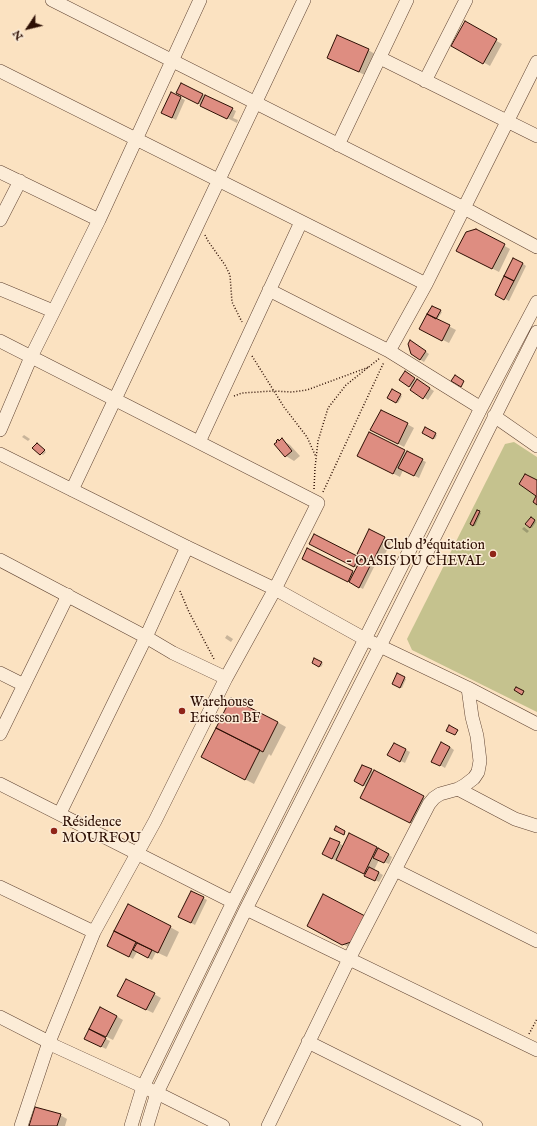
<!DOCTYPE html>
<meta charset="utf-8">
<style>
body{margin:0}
#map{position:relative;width:537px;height:1126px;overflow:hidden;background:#fbe2c1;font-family:"IM FELL English",serif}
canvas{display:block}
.north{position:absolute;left:8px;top:8px;width:40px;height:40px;-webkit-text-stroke:3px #fcecd7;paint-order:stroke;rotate:235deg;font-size:11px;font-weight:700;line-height:16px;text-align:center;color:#2d0f04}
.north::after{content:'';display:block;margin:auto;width:14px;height:18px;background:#2d0f04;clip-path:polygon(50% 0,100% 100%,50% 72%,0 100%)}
</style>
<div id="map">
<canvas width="537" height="1126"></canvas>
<div class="north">N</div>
</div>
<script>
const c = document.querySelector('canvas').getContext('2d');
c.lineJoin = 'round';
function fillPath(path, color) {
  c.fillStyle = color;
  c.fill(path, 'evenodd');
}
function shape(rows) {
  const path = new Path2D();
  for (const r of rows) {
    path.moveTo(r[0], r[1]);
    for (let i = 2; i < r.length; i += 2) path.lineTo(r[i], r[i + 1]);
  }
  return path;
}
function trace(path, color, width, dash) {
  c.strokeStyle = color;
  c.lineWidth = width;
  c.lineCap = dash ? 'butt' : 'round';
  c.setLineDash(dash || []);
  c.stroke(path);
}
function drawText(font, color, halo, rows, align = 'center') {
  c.font = font + ' "IM FELL English",serif';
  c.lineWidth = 3;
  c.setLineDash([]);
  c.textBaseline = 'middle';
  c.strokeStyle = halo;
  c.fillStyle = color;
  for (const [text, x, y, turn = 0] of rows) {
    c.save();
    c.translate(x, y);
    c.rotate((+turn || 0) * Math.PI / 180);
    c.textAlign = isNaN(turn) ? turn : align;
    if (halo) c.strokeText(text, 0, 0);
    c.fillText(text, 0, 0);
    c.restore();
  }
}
const green = shape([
 [514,442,537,457,537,712,412,650,407,639,505,444]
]);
const shadow = shape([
 [465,23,502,44,490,66,453,45],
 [368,50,375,54,365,75,328,58],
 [181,84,236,111,233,118,238,120,237,123,181,95],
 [171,93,185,100,176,120,166,115],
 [476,230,510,249,499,272,464,254],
 [522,263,526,266,509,301,496,294],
 [432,307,442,312,437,320,456,330,449,343,427,332],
 [414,343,429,354,424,362,411,354],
 [405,373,434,391,428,400,412,388,400,380],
 [392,391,402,396,398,403,389,398],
 [407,424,414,428,404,447,378,433],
 [425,429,437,435,435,439,423,432],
 [369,434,426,462,419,478,403,470,400,477,365,459],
 [24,435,30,439,28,441,22,437],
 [282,440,290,445,300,456,294,461,286,456,280,441],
 [38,445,46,452,43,455,34,448],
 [477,511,481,513,475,526,471,523],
 [531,518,536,522,532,528,527,524],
 [524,527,529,531,527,533,522,529],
 [314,536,374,567,363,589,310,562,308,549,354,573,357,568,316,547],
 [384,538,391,542,380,564,365,557],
 [227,635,233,639,231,642,225,638],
 [315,659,323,664,321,667,313,663],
 [398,675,406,679,402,688,393,684],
 [277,722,286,727,271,756,269,754,254,784,202,757],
 [394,744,410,752,405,763,389,755],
 [450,747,454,750,445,768,433,761],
 [362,766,432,802,419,827,370,802,367,787,355,781],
 [331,839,344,846,377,847,392,857,389,864,379,860,374,870,383,875,379,882,337,859,336,861,323,854],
 [192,892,207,900,195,925,179,916],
 [364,917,352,949,309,926],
 [170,927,179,932,167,957,156,952,152,960,137,952,133,959,112,948],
 [154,994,161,998,153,1013,125,999],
 [116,1016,123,1020,113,1040,105,1036,104,1038,110,1041,106,1049,90,1041,104,1037],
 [60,1115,67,1119,65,1126,30,1126]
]);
const building = shape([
 [465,21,497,39,483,64,451,46,465,21],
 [337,35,369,49,359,72,327,58,337,35],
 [181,83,203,94,198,104,176,93,181,83],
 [171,92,181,97,172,118,161,113,171,92],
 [205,95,233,108,227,119,200,106,205,95],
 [476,229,505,244,492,269,456,251,466,232,476,229],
 [513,258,523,263,514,281,504,276,513,258],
 [504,276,514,281,504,300,495,295,504,276],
 [432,306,441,310,436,319,427,314,432,306],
 [427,314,450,325,442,341,419,329,427,314],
 [410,340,426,351,420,360,411,354,408,344,410,340],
 [405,371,415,378,409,387,399,380,405,371],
 [455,375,464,381,461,387,451,381,455,375],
 [417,379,430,388,423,399,410,390,417,379],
 [392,389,401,394,396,403,387,398,392,389],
 [381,410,408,423,398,444,370,430,381,410],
 [425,427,436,433,433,439,422,433,425,427],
 [369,432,405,450,393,474,357,456,369,432],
 [282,438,292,451,285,457,274,444,277,442,276,441,278,439,279,441,282,438],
 [37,443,45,450,40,455,32,448,37,443],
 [407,451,423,459,414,476,398,468,407,451],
 [525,474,537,480,537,505,533,502,536,496,519,484,525,474],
 [477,510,480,511,473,526,470,524,477,510],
 [531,517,535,520,530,528,525,524,531,517],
 [369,529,385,537,373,561,357,554,369,529],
 [314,534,359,557,354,567,309,544,314,534],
 [307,548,353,571,348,582,302,559,307,548],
 [361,559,371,564,359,588,349,582,361,559],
 [314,658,322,662,319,667,312,663,314,658],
 [397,673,405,677,400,688,392,684,397,673],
 [516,687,524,691,522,695,514,690,516,687],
 [231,698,278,722,263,752,216,728,231,698],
 [449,725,458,730,455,735,446,731,449,725],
 [216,728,260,750,245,780,201,757,216,728],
 [441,742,450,747,440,766,431,762,441,742],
 [394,743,406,749,400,762,387,755,394,743],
 [362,765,372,769,363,786,354,781,362,765],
 [374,770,424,796,410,823,360,798,374,770],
 [336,826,345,831,344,835,334,830,336,826],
 [349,833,377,847,364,874,336,860,349,833],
 [330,838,340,842,332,859,322,854,330,838],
 [378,848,389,854,384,863,373,858,378,848],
 [369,867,379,872,375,881,364,876,369,867],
 [191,891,204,897,191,923,178,917,191,891],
 [323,894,365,916,351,942,342,945,307,926,323,894],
 [128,904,171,926,158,953,114,931,128,904],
 [114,931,136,942,129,957,107,946,114,931],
 [137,943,152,950,148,958,133,950,137,943],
 [126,979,155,993,146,1010,117,996,126,979],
 [100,1007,117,1016,106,1037,89,1029,100,1007],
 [89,1029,106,1038,101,1047,84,1039,89,1029],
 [35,1107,61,1114,57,1126,29,1126,35,1107]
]);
const path = shape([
 [205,235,208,241,225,265,230,275,232,302,242,322],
 [252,356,284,407,307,437,316,457],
 [234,396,242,393,273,391,292,392,307,390,369,367],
 [314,489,315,468,318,441,328,408,346,385,380,358],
 [323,492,384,362],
 [180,591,189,612,214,659],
 [529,1034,537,1019]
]);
const minor = shape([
 [52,0,464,208,537,247],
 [380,58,537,136],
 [0,71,426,284],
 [425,81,466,0],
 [338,145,407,0],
 [0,172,99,220],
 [0,220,20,181],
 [0,289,53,311],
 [269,290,389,351,481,408],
 [0,341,318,503,275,589,226,678,155,821,94,932,49,1042,21,1126],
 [389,351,426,284,537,62],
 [494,416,537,446],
 [0,430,31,357,99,220,200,0],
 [199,442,301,222],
 [0,454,187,547,275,589,365,639,468,688,537,724],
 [72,490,304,0],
 [0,560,146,637,173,653,226,678],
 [0,673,24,685],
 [0,734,68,595],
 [0,784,233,902],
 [458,789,515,819,537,826],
 [60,813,146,637,187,547],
 [395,870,537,941],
 [0,887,94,932],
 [246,909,537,1050],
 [0,1017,49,1042,48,1043,157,1093,223,1126],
 [308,1042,476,1126],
 [131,1126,143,1087,233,902,481,408,537,302],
 [147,1126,157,1093,246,909,380,646,537,332],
 [268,1126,349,959,429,804,434,798,440,794,458,789,465,785,474,778,478,772,480,761,477,736,472,717,468,688]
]);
const markers = [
 [493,554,4,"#8f2418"],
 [182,711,4,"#8f2418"],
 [54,831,4,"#8f2418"]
];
const poiNames = [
 ["Club d'équitation",485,546,"right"],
 ["- OASIS DU CHEVAL",485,562,"right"],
 ["Warehouse",190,703],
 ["Ericsson BF",190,719],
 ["Résidence",62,823],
 ["MOURFOU",62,839]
];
fillPath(green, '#c5c28e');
fillPath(shadow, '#0003');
fillPath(building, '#de8d81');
trace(building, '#2d0f04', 1);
trace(minor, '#604433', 14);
trace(path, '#2d0f04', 1.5, [1, 2]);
trace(minor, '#fcecd7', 13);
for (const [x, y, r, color] of markers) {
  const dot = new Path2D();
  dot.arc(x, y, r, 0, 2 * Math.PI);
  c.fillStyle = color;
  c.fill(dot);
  trace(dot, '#fcecd7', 1.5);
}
drawText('14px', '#2d0f04', '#fcecd7', poiNames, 'left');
</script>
